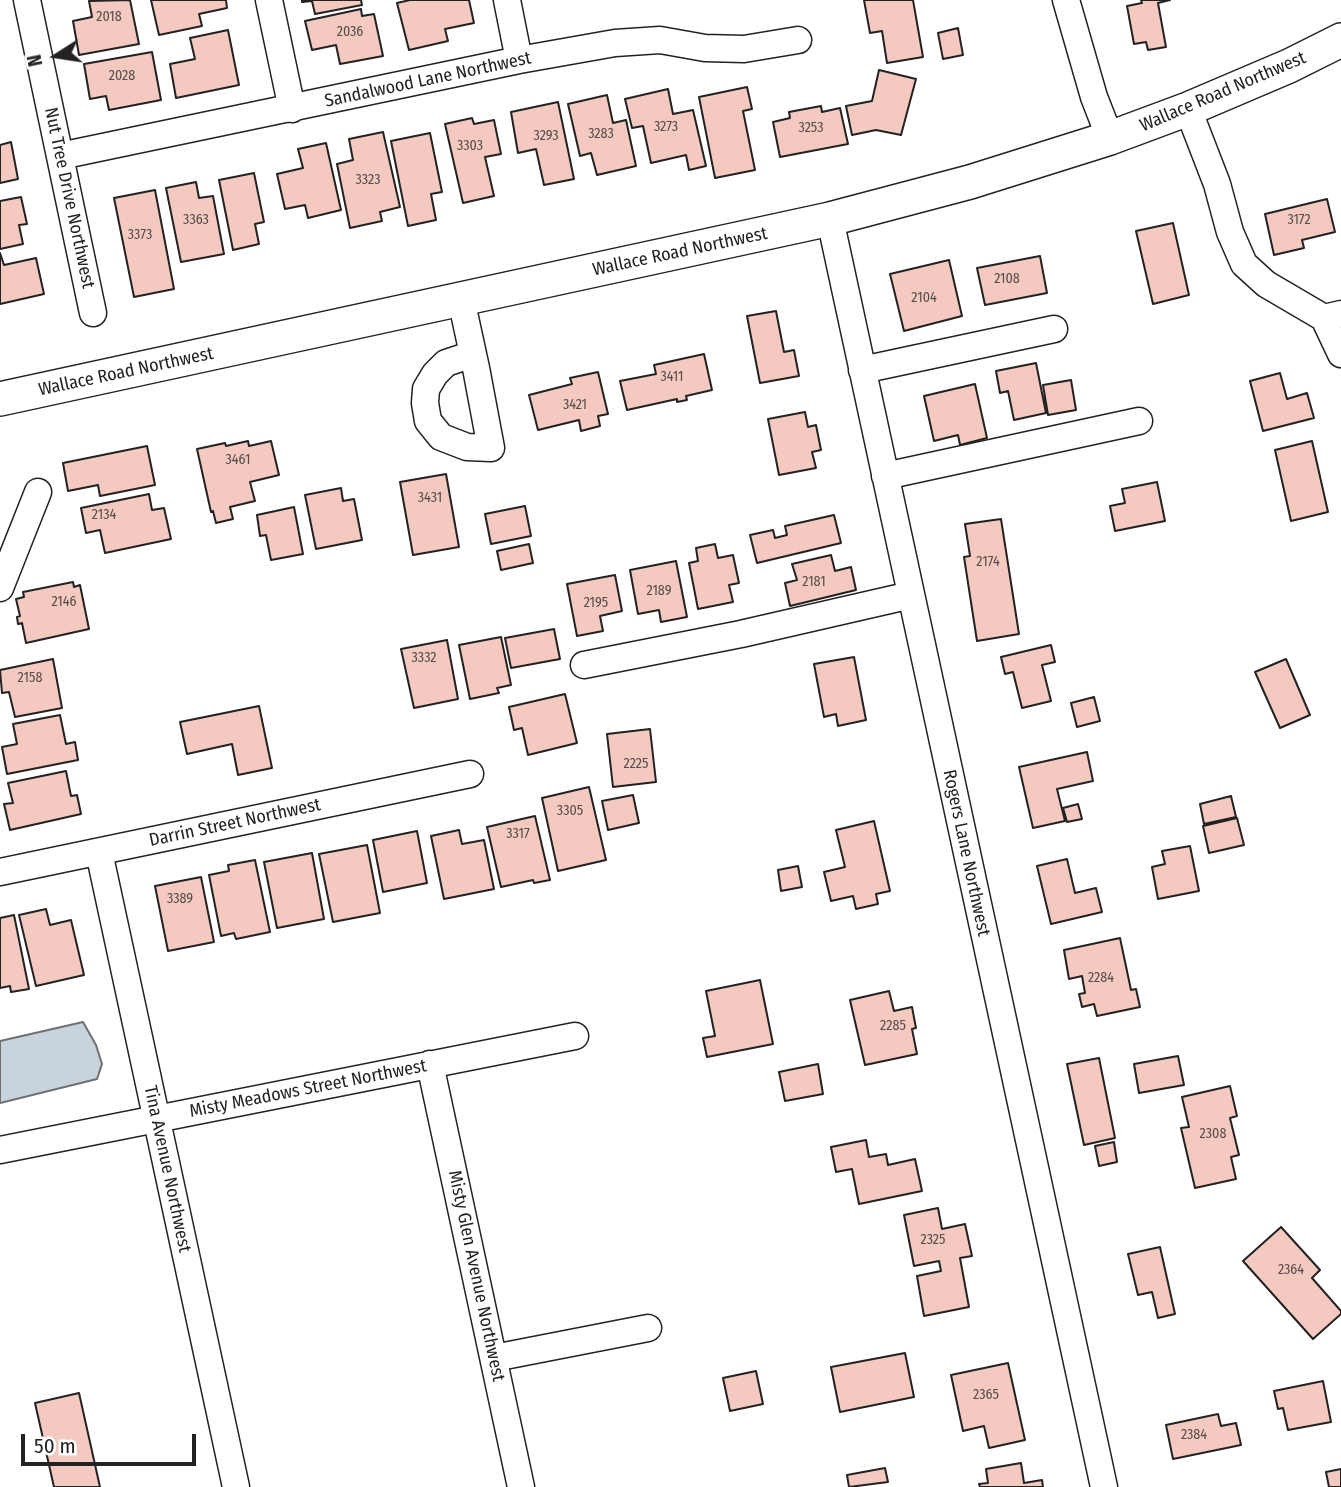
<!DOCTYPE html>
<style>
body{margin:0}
#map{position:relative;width:1341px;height:1487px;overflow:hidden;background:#fff;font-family:"Fira Sans Condensed",sans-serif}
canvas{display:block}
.north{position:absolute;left:21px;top:21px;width:70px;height:70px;-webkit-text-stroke:5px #fff;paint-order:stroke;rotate:258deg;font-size:19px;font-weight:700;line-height:28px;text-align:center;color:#222}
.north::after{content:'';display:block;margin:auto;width:24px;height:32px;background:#222;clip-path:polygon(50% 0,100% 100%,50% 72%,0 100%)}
.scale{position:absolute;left:21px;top:1434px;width:175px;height:32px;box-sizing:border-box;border:4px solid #222;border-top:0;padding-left:9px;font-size:21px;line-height:24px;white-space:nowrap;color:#222;-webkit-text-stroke:5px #fff;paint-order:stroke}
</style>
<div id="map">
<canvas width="1341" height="1487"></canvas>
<div class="north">N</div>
<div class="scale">50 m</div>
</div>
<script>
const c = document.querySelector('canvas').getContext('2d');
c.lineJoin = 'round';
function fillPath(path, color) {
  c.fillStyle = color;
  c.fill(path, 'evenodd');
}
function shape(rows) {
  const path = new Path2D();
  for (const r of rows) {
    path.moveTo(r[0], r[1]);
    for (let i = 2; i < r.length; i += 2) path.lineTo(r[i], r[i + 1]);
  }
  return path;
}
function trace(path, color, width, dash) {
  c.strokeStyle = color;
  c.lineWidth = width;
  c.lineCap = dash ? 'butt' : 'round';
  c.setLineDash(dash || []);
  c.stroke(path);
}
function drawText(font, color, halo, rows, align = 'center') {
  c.font = font + ' "Fira Sans Condensed",sans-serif';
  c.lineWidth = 5;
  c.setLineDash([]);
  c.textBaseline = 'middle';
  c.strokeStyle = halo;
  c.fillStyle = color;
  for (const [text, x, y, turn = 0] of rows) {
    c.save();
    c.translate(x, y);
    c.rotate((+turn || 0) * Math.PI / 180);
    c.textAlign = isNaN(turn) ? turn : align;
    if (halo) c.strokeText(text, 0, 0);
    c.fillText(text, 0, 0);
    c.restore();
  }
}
const water = shape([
 [83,1022,96,1045,102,1064,97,1079,0,1103,0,1041,83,1022]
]);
const building = shape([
 [130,0,139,44,79,55,73,21,92,17,89,1,130,0],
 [151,0,226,0,227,8,199,14,202,26,159,35,151,0],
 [302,0,361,0,362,5,315,14,312,1,302,2,302,0],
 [410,0,469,0,474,23,445,29,448,41,409,50,397,3,410,0],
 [864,0,913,0,923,57,887,63,882,31,870,33,864,0],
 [1141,0,1170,0,1158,3,1166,47,1148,50,1146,42,1134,44,1127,6,1142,3,1141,0],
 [361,9,362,16,374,14,383,56,340,64,336,45,312,50,305,21,361,9],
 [958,28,963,55,943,59,938,33,958,28],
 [228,30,239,85,176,98,170,64,195,59,190,38,228,30],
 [152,52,161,100,109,110,106,96,90,99,84,64,152,52],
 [879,70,916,79,901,135,876,130,852,135,846,106,872,101,879,70],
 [747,87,752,109,743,111,755,170,715,178,699,97,747,87],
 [668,89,673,114,693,110,706,166,689,170,686,155,651,163,643,126,632,128,625,99,668,89],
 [607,95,613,123,626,120,636,166,597,175,591,153,580,156,568,104,607,95],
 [558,102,574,179,544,185,536,149,518,153,511,112,558,102],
 [821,106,822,112,840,108,848,144,780,157,773,122,790,118,789,112,821,106],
 [472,118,474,124,494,120,501,154,485,157,494,196,463,203,445,124,472,118],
 [383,132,400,207,380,212,382,221,350,228,337,164,353,160,349,139,383,132],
 [430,133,442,192,431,194,436,220,408,226,391,141,430,133],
 [11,142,18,179,0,183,0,145,11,142],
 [326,143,341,210,308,218,305,205,285,209,277,174,303,168,298,149,326,143],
 [254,173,264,222,255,224,259,244,233,250,219,180,254,173],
 [196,182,199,198,213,196,224,254,181,262,166,188,196,182],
 [155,190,174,289,134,297,114,198,155,190],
 [21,197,27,224,19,225,23,244,0,249,0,201,21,197],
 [1327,199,1335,232,1302,240,1304,248,1274,255,1265,214,1327,199],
 [1173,223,1189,295,1153,304,1136,231,1173,223],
 [0,253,4,265,36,258,44,294,0,304,0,253],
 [1040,256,1047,293,985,305,977,268,1040,256],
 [949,260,962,316,904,331,890,274,949,260],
 [776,311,784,352,794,350,799,376,760,383,747,316,776,311],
 [704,354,712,390,686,396,687,400,677,402,677,399,627,410,620,381,656,374,654,365,704,354],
 [1036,363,1046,413,1014,420,1008,391,1000,393,996,371,1036,363],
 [598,372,608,414,598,416,600,426,581,431,579,420,538,430,529,395,572,384,570,378,598,372],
 [1280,373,1287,399,1307,393,1314,418,1263,431,1250,381,1280,373],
 [1071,380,1076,410,1048,415,1043,385,1071,380],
 [975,384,987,438,960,445,958,435,934,441,924,396,975,384],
 [805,412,808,427,816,425,821,450,812,452,816,468,779,475,768,419,805,412],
 [248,441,249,446,271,441,279,475,250,482,255,501,230,507,233,519,216,523,213,511,211,512,197,449,225,443,226,446,248,441],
 [1312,441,1328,512,1291,521,1275,450,1312,441],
 [147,446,155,485,100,496,98,485,68,491,63,463,147,446],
 [446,474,459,547,413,555,400,482,446,474],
 [1157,482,1165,521,1115,531,1110,506,1125,503,1122,489,1157,482],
 [341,488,343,501,354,499,362,540,316,549,305,495,341,488],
 [149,494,152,510,164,508,171,539,105,553,100,530,86,533,81,508,149,494],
 [525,506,531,536,491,544,485,514,525,506],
 [294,507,303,554,271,560,266,535,260,536,257,515,294,507],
 [834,515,841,543,757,563,750,535,773,530,775,538,787,535,785,526,834,515],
 [1001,519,1019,634,977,641,964,557,970,556,965,524,1001,519],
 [529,544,533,563,501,570,497,551,529,544],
 [715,544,718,558,733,555,739,583,729,585,733,602,698,609,689,563,698,561,696,548,715,544],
 [831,555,835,571,851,567,856,590,790,606,785,583,797,580,792,564,831,555],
 [676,561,687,617,661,622,659,610,638,614,630,570,676,561],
 [615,575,622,611,600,616,603,631,577,636,567,584,615,575],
 [73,582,74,587,80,585,89,629,26,643,22,623,18,624,17,617,20,616,16,599,24,597,23,592,73,582],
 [554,629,560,659,511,668,505,638,554,629],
 [501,637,511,685,497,688,499,693,470,699,459,645,501,637],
 [447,640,458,699,414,708,401,649,447,640],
 [1051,645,1055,662,1042,665,1051,701,1022,708,1013,672,1005,674,1001,657,1051,645],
 [854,657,866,720,838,726,836,714,824,717,814,664,854,657],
 [53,659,62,708,15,717,9,692,2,693,0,670,53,659],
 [1286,659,1310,715,1280,728,1255,672,1286,659],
 [565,694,577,743,528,755,522,728,514,730,509,707,565,694],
 [1094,697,1100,721,1077,727,1071,703,1094,697],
 [259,706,272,768,238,775,232,744,187,754,180,722,259,706],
 [60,715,66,744,75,742,78,760,7,774,2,747,17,744,13,724,60,715],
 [650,729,656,782,613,787,607,734,650,729],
 [1087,752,1093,781,1057,789,1065,821,1033,828,1019,767,1087,752],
 [66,771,71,796,77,795,81,814,10,830,4,804,13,803,8,783,66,771],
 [589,787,606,860,558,871,542,798,589,787],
 [633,795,639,823,608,830,602,801,633,795],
 [1231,796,1236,817,1204,824,1200,804,1231,796],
 [1078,804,1082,819,1067,822,1063,808,1078,804],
 [535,816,550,880,534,883,533,880,501,887,487,827,535,816],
 [1237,818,1244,845,1209,853,1203,826,1237,818],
 [874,821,890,891,876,894,878,904,856,909,853,896,831,901,824,872,845,867,836,830,874,821],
 [459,830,462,844,484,840,494,889,444,899,431,836,459,830],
 [417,831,427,883,383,892,373,840,417,831],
 [367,845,380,913,333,922,319,854,367,845],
 [1190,846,1199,891,1158,899,1152,867,1165,864,1162,851,1190,846],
 [312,853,324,919,277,928,264,862,312,853],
 [1067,859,1075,893,1096,888,1102,912,1051,924,1037,866,1067,859],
 [255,860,270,932,236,939,234,933,221,936,209,875,229,871,228,865,255,860],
 [798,866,802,887,781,891,778,870,798,866],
 [201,877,214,942,168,951,155,886,201,877],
 [46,909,50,925,71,920,84,975,36,986,19,915,46,909],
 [14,915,29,989,11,992,10,986,0,988,0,918,14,915],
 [1120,938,1131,990,1136,989,1140,1007,1097,1016,1094,1004,1082,1007,1079,994,1085,993,1082,976,1069,979,1064,950,1120,938],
 [760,980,773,1044,707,1057,703,1038,715,1036,706,991,760,980],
 [889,991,894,1011,912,1007,916,1028,912,1029,917,1054,865,1065,850,1000,889,991],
 [1178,1056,1184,1085,1139,1093,1134,1064,1178,1056],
 [1099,1058,1115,1138,1084,1145,1067,1064,1099,1058],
 [818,1064,823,1094,785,1101,779,1072,818,1064],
 [1230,1086,1237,1116,1230,1118,1239,1155,1231,1157,1236,1179,1195,1188,1181,1128,1189,1127,1182,1097,1230,1086],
 [866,1140,869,1157,886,1154,888,1165,915,1159,922,1191,859,1204,852,1169,836,1172,831,1147,866,1140],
 [1114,1142,1117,1162,1099,1166,1095,1146,1114,1142],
 [938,1208,942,1229,965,1224,972,1256,960,1258,969,1307,924,1316,917,1276,941,1271,939,1261,914,1266,904,1215,938,1208],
 [1281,1227,1320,1270,1312,1278,1341,1311,1341,1314,1313,1339,1243,1261,1281,1227],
 [1160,1247,1175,1314,1158,1318,1152,1292,1138,1295,1128,1254,1160,1247],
 [905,1353,914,1397,840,1412,831,1367,905,1353],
 [1008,1363,1025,1440,989,1448,984,1426,963,1431,951,1375,1008,1363],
 [756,1371,763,1404,730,1411,723,1378,756,1371],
 [1323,1381,1331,1422,1288,1430,1283,1408,1278,1409,1274,1391,1323,1381],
 [79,1393,100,1487,54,1487,35,1403,79,1393],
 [1218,1414,1221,1426,1236,1423,1241,1445,1173,1459,1166,1425,1218,1414],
 [1021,1463,1024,1483,1042,1480,1043,1487,980,1487,979,1484,988,1483,986,1469,1021,1463],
 [885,1468,888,1482,849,1487,847,1475,885,1468],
 [1341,1469,1341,1487,1329,1487,1326,1472,1341,1469]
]);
const minor = shape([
 [27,0,93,313],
 [269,0,292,109],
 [507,0,519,60],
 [1066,0,1094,97,1110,138],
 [1188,109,1217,184,1230,232,1244,264,1266,284,1324,318,1341,314],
 [60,156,519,60,615,43,660,40,705,48,744,49,798,40],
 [830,219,1104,1487],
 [461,299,476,368,491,448,467,447,441,437,428,421,425,403,426,389,435,374,446,363,473,354],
 [1324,318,1341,354],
 [862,370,1054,329],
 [885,476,1139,421],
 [0,588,38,492],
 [584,665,741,634,911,595],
 [99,852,236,1487],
 [0,872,470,774],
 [430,1064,521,1487],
 [0,1150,575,1036],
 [494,1358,648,1328]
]);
const major = shape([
 [0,399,830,219,970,182,1110,138,1188,109,1289,66,1341,40]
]);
const numberNames = [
 ["2018",109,17],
 ["2036",350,32],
 ["2028",122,76],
 ["3273",666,127],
 ["3253",811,128],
 ["3283",601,134],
 ["3293",546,136],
 ["3303",470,146],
 ["3323",368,180],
 ["3363",196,220],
 ["3172",1299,220],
 ["3373",140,235],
 ["2108",1007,279],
 ["2104",924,298],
 ["3411",672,377],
 ["3421",575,405],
 ["3461",238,460],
 ["3431",430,498],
 ["2134",104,515],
 ["2174",988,562],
 ["2181",814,582],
 ["2189",659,591],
 ["2146",64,602],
 ["2195",596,603],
 ["3332",424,658],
 ["2158",30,678],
 ["2225",636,764],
 ["3305",570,811],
 ["3317",518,834],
 ["3389",180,899],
 ["2284",1101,978],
 ["2285",893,1026],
 ["2308",1213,1134],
 ["2325",933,1240],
 ["2364",1291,1270],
 ["2365",986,1395],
 ["2384",1194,1435]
];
const streetNames = [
 ["Sandalwood Lane Northwest",428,80,-12],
 ["Wallace Road Northwest",1223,92,-23],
 ["Nut Tree Drive Northwest",69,198,78],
 ["Wallace Road Northwest",680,252,-12],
 ["Wallace Road Northwest",126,372,-12],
 ["Darrin Street Northwest",235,823,-12],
 ["Rogers Lane Northwest",966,853,78],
 ["Misty Meadows Street Northwest",308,1089,-11],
 ["Tina Avenue Northwest",167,1169,78],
 ["Misty Glen Avenue Northwest",476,1276,78]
];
fillPath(water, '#c7d3dd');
trace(water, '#6f6f6f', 2);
fillPath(building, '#f3c9c0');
trace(building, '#222', 2);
trace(minor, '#222', 29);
trace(major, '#222', 36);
trace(minor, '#fff', 26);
trace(major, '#fff', 33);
drawText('14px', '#564c4a', null, numberNames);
drawText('18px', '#222', '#fff', streetNames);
</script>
